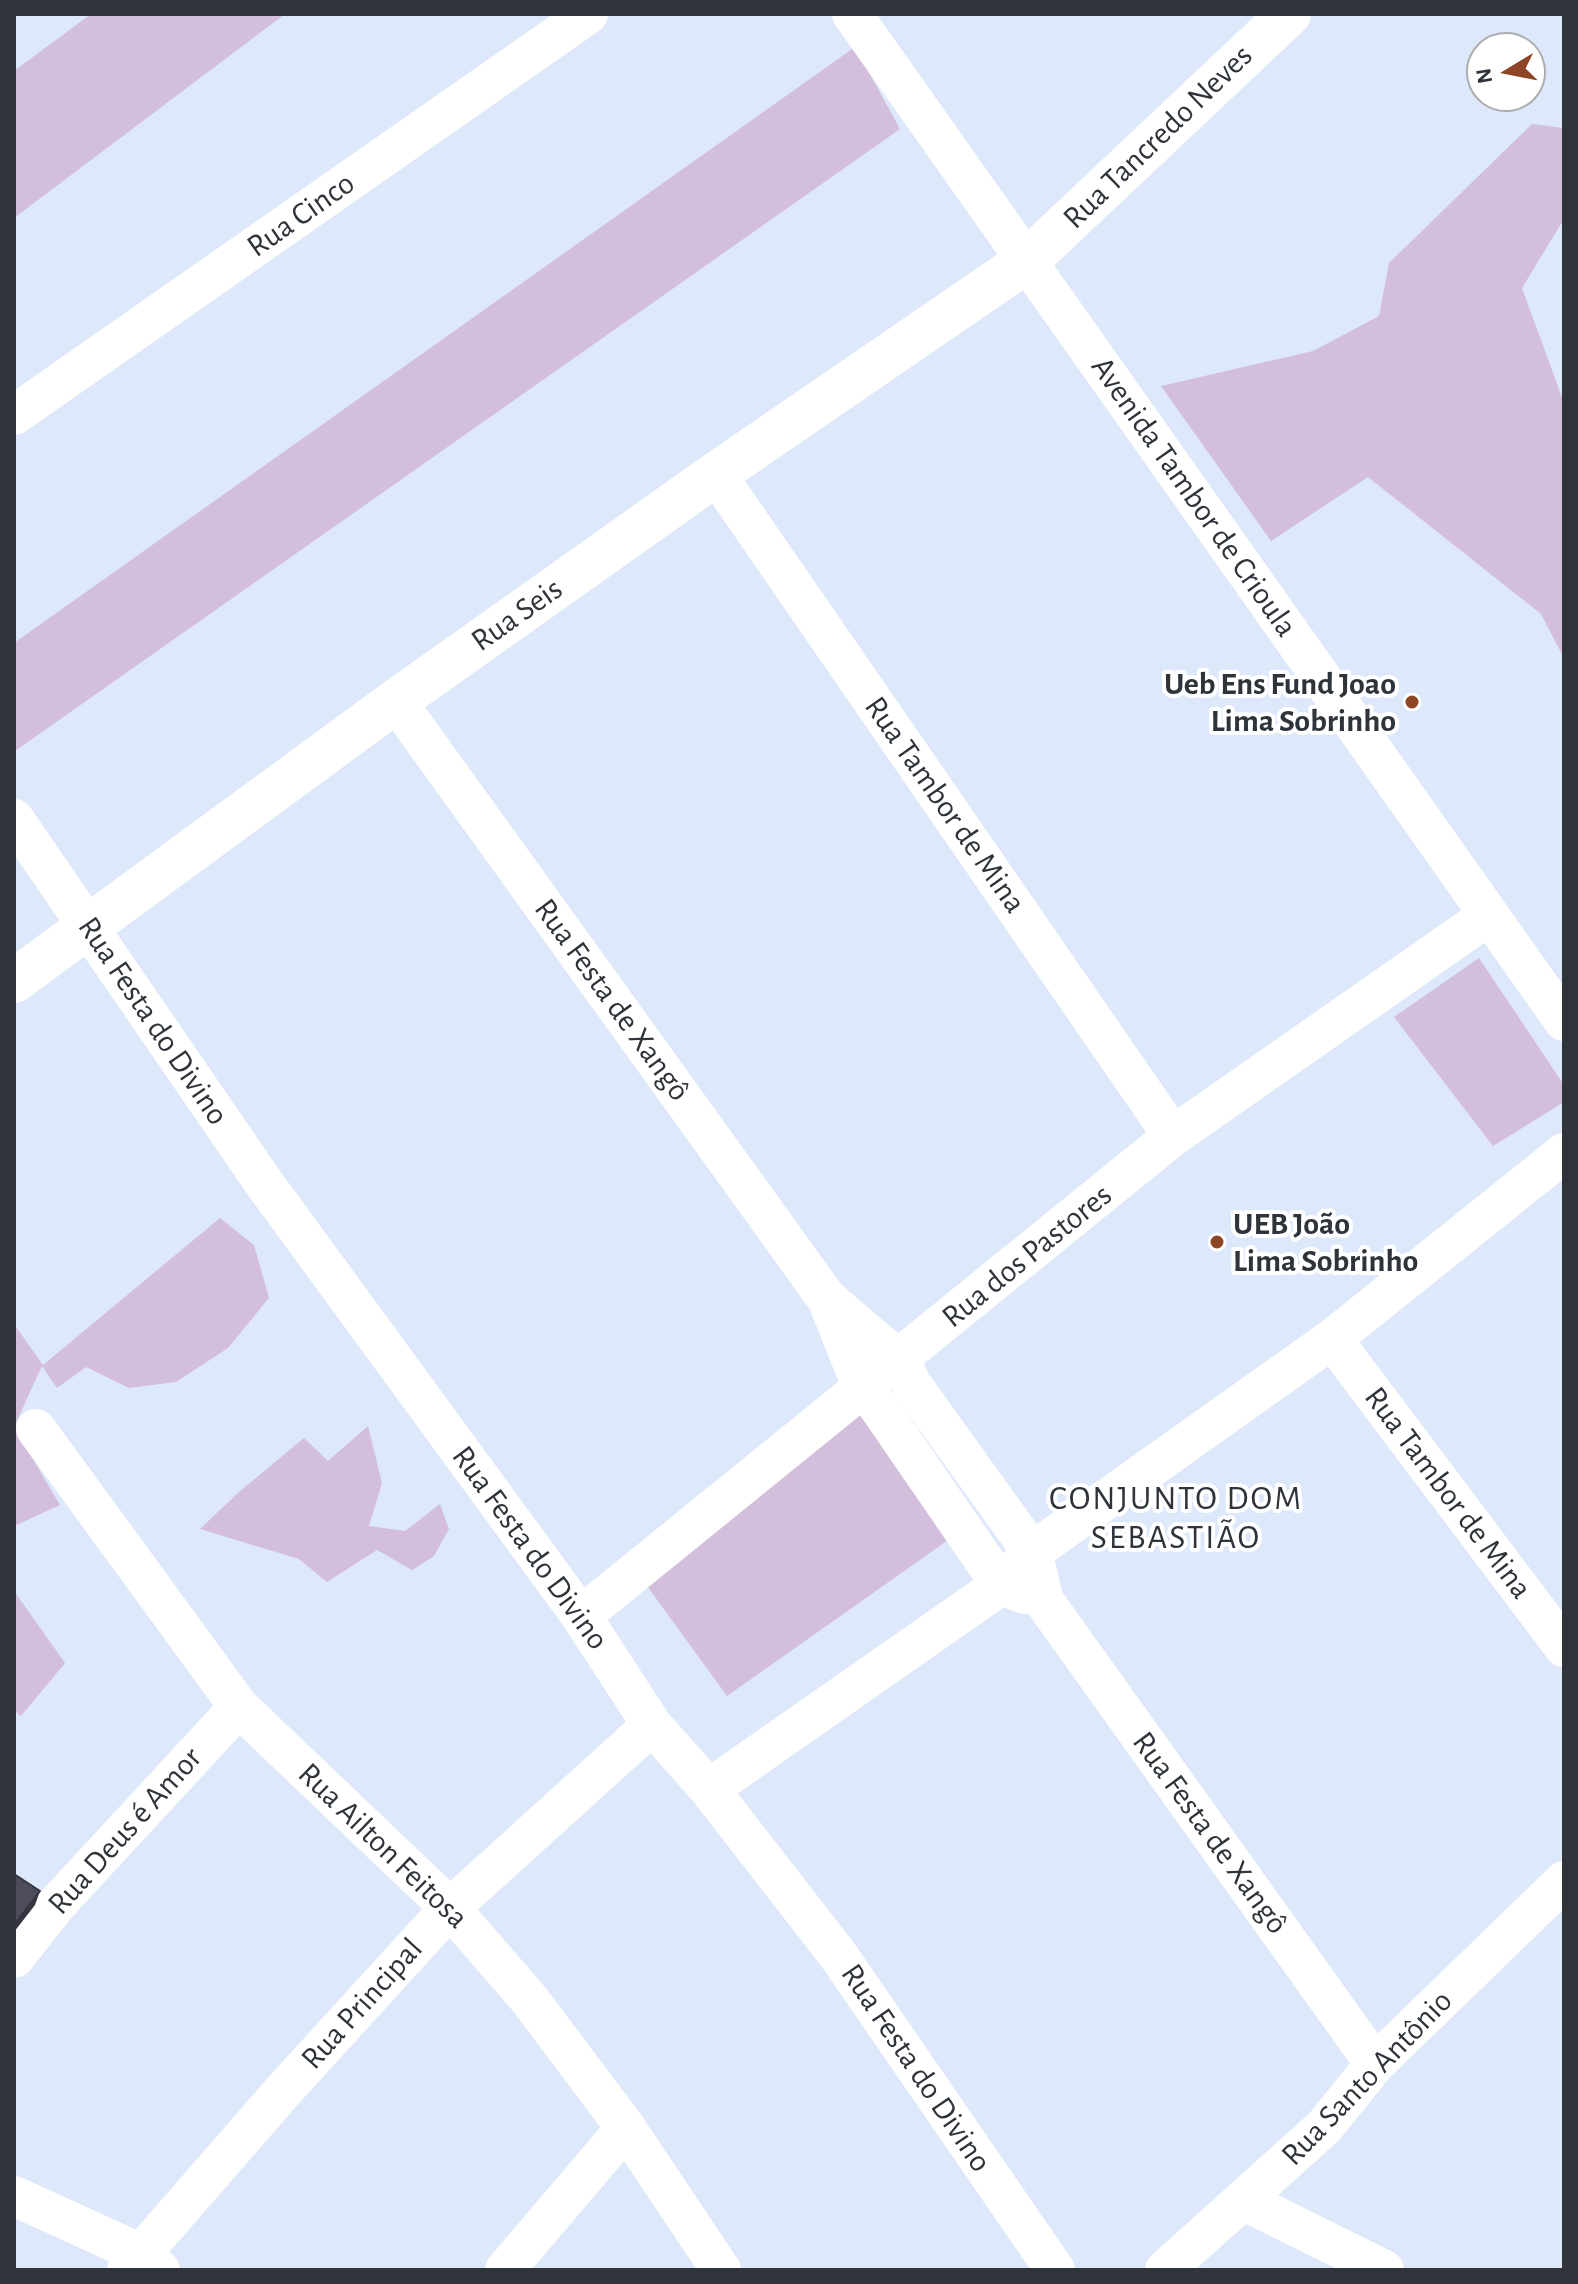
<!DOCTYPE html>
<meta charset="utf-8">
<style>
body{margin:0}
#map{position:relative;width:1578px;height:2284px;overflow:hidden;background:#dde8fa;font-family:"Alegreya Sans",sans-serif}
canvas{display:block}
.frame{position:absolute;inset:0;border:16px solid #2f343b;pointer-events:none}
.north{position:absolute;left:1466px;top:32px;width:80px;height:80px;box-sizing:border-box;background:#fff;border:2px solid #acaeb1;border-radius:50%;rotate:260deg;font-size:22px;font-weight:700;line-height:32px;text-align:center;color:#2f343b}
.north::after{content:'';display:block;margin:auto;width:28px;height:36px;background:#8d4526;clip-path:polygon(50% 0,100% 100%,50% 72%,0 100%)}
</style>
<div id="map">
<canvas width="1578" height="2284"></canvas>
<div class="frame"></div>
<div class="north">N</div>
</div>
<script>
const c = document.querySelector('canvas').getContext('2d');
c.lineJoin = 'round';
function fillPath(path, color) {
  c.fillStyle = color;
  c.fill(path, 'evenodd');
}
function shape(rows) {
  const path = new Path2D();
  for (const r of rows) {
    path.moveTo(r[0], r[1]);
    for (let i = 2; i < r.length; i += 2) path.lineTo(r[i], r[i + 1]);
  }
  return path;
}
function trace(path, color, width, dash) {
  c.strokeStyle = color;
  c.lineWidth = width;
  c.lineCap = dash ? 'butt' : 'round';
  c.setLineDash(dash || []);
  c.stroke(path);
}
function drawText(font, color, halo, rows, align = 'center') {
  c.font = font + ' "Alegreya Sans",sans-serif';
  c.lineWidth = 8;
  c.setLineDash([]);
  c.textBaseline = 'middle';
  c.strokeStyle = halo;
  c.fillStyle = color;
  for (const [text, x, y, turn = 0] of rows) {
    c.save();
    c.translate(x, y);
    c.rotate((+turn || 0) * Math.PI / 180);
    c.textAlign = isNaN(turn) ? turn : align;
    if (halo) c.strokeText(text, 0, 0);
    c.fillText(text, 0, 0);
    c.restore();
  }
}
const green = shape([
 [91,14,285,14,14,218,14,71],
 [855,47,900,129,15,751,14,643],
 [1532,124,1564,128,1564,219,1522,288,1564,403,1564,658,1541,614,1368,477,1271,541,1161,386,1313,351,1379,316,1389,263],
 [1479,958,1564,1085,1564,1102,1493,1146,1394,1017],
 [220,1218,254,1245,269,1298,228,1348,176,1382,129,1388,86,1367,57,1388,42,1366,14,1427,60,1505,14,1526,14,1324,43,1365],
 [865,1401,951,1538,727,1696,634,1568],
 [368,1426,382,1483,369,1526,405,1531,440,1504,449,1529,434,1556,412,1570,377,1550,327,1582,299,1559,200,1529,239,1492,304,1438,328,1461],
 [14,1591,65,1663,21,1716,14,1710]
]);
const street = shape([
 [852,14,1564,1021],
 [14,415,588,14],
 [716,474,1173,1136],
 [396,701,827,1299,899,1360,912,1385,1032,1552,1044,1601,1375,2064],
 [14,819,264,1183,581,1616,652,1725,709,1789,838,1955,1055,2270],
 [830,1306,863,1389,878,1406,1001,1585,1025,1594],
 [1332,1339,1564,1647],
 [36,1429,239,1707,450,1908,529,1999,626,2128,721,2270],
 [581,1616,1173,1136,1488,916],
 [709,1789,1001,1585,1032,1552,1332,1339,1564,1153],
 [14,1958,55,1906,239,1707],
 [14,2196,139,2253,160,2270],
 [1245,2201,1384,2270],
 [127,2270,283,2091,450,1908,652,1725],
 [505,2270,626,2128],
 [1165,2270,1324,2127,1375,2064,1564,1881]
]);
const secondary = shape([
 [14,981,396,701,716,474,1028,260,1289,14]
]);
const shadedWall = shape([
 [40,1891,35,1905,14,1932,14,1925]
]);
const building = shape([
 [14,1874,40,1891,14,1925,14,1874]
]);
const markers = [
 [1412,702,8,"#8d4526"],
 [1217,1242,8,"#8d4526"]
];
const streetNames = [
 ["Rua Tancredo Neves",1158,137,-44],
 ["Rua Cinco",301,215,-35],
 ["Avenida Tambor de Crioula",1194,497,55],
 ["Rua Seis",517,615,-35],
 ["Rua Tambor de Mina",945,805,55],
 ["Rua Festa de Xangô",612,1000,54],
 ["Rua Festa do Divino",153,1021,56],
 ["Rua dos Pastores",1027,1256,-39],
 ["Rua Tambor de Mina",1448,1493,53],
 ["Rua Festa do Divino",530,1548,54],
 ["Rua Deus é Amor",125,1831,-48],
 ["Rua Festa de Xangô",1210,1833,54],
 ["Rua Ailton Feitosa",383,1846,44],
 ["Rua Principal",362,2004,-48],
 ["Rua Festa do Divino",916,2068,56],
 ["Rua Santo Antônio",1367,2078,-46]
];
const poiNames = [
 ["Ueb Ens Fund Joao",1396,684],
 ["Lima Sobrinho",1396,721],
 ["UEB João",1233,1224,"left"],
 ["Lima Sobrinho",1233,1261,"left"]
];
const neighbourhoodNames = [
 ["CONJUNTO DOM",1176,1499],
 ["SEBASTIÃO",1176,1538]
];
fillPath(green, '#d3bedb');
trace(street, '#fff', 40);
trace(secondary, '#fff', 44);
fillPath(shadedWall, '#353540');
fillPath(building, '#4c4c5c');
trace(building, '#353540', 2);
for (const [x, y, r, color] of markers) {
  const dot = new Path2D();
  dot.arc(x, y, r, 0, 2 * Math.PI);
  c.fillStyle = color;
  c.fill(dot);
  trace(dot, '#fff', 3);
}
drawText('32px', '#2f343b', '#fff', streetNames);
drawText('bold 32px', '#2f343b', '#fff', poiNames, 'right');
c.letterSpacing = '2px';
drawText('34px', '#2f343b', '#fff', neighbourhoodNames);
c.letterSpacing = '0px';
</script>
